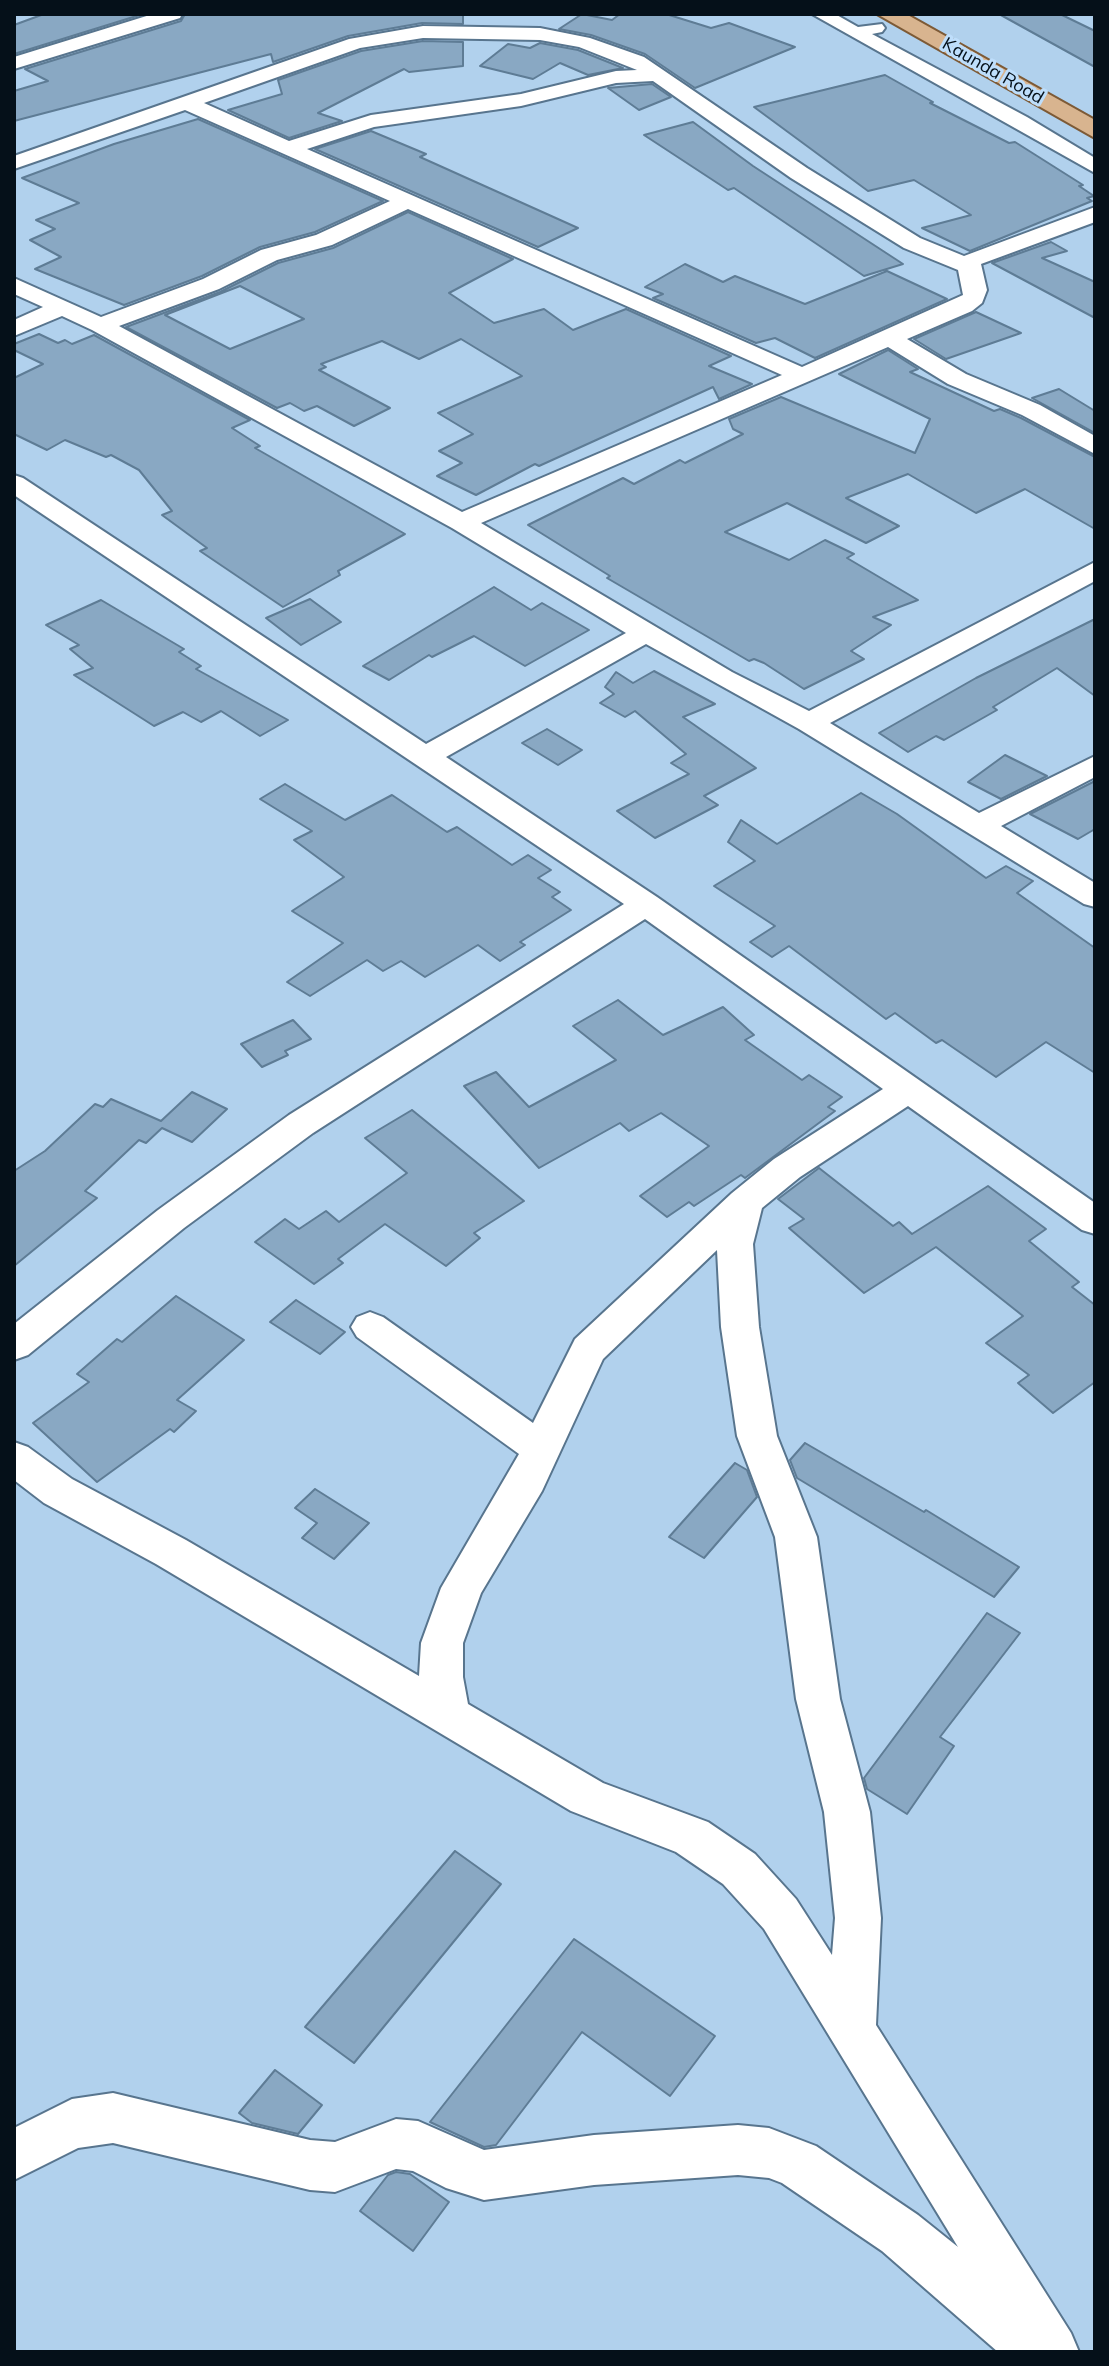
<!DOCTYPE html>
<style>
body{margin:0}
#map{position:relative;width:1109px;height:2366px;overflow:hidden;background:#b1d1ed;font-family:Mulish,sans-serif}
canvas{display:block}
.frame{position:absolute;inset:0;border:16px solid #051019;pointer-events:none}
</style>
<div id="map">
<canvas width="1109" height="2366"></canvas>
<div class="frame"></div>
</div>
<script>
const c = document.querySelector('canvas').getContext('2d');
c.lineJoin = 'round';
function fillPath(path, color) {
  c.fillStyle = color;
  c.fill(path, 'evenodd');
}
function shape(rows) {
  const path = new Path2D();
  for (const r of rows) {
    path.moveTo(r[0], r[1]);
    for (let i = 2; i < r.length; i += 2) path.lineTo(r[i], r[i + 1]);
  }
  return path;
}
function trace(path, color, width, dash) {
  c.strokeStyle = color;
  c.lineWidth = width;
  c.lineCap = dash ? 'butt' : 'round';
  c.setLineDash(dash || []);
  c.stroke(path);
}
function drawText(font, color, halo, rows, align = 'center') {
  c.font = font + ' Mulish,sans-serif';
  c.lineWidth = 6;
  c.setLineDash([]);
  c.textBaseline = 'middle';
  c.strokeStyle = halo;
  c.fillStyle = color;
  for (const [text, x, y, turn = 0] of rows) {
    c.save();
    c.translate(x, y);
    c.rotate((+turn || 0) * Math.PI / 180);
    c.textAlign = isNaN(turn) ? turn : align;
    if (halo) c.strokeText(text, 0, 0);
    c.fillText(text, 0, 0);
    c.restore();
  }
}
const building = shape([
 [44,14,143,14,14,54,14,25,44,14],
 [185,14,463,14,463,24,422,23,348,36,273,62,271,54,14,121,14,91,48,81,25,69,181,21,185,14],
 [582,14,612,20,620,14,666,14,711,28,729,23,795,47,695,88,645,54,591,35,559,29,582,14],
 [999,14,1060,14,1095,31,1095,67,999,14],
 [423,41,463,42,463,66,409,72,404,69,318,113,342,121,289,138,228,110,282,94,278,80,361,51,423,41],
 [540,43,578,50,623,68,588,75,560,63,533,79,480,66,508,44,530,48,540,43],
 [885,75,933,102,930,103,1009,143,1015,142,1083,185,1079,186,1094,196,1087,198,1092,201,970,251,922,228,971,215,914,180,868,191,754,107,885,75],
 [652,84,671,97,639,110,608,88,652,84],
 [198,119,383,201,315,232,260,247,202,276,124,305,35,269,61,257,30,240,55,229,36,220,79,203,22,178,114,144,198,119],
 [693,122,753,166,903,264,864,276,734,188,728,190,644,135,693,122],
 [371,131,426,154,420,157,578,228,538,247,315,149,371,131],
 [408,212,513,259,449,293,494,323,544,309,573,330,626,309,731,356,709,366,752,384,719,399,713,387,539,466,535,464,476,495,437,476,462,463,439,451,473,434,438,413,522,376,461,339,419,359,382,341,321,364,326,367,319,370,390,408,354,426,317,406,304,411,290,403,277,408,126,327,220,292,278,263,333,248,408,212],
 [240,286,304,319,230,349,165,315,240,286],
 [1051,242,1067,251,1042,258,1095,282,1095,318,992,263,1051,242],
 [685,264,723,282,735,276,805,304,887,271,947,299,815,358,775,338,756,343,653,298,663,294,645,287,685,264],
 [976,312,1021,333,946,359,914,339,976,312],
 [39,334,58,343,65,340,72,344,94,335,250,420,232,428,260,446,255,448,405,534,338,571,340,575,283,607,200,551,207,548,162,515,172,511,139,470,111,455,106,457,65,440,47,450,14,434,14,378,43,364,14,350,14,344,39,334],
 [888,350,918,369,910,372,994,411,1000,409,1021,418,1095,457,1095,529,1025,489,976,513,908,474,846,498,899,526,866,543,787,503,725,532,789,560,825,540,854,554,847,558,918,600,873,617,891,625,851,651,864,659,804,689,764,663,754,659,749,661,607,578,610,576,528,525,623,478,634,484,680,460,685,463,743,434,733,429,729,419,781,397,915,453,930,419,839,374,888,350],
 [1059,389,1095,411,1095,433,1032,398,1059,389],
 [494,587,531,610,542,603,589,630,525,666,474,636,432,657,429,655,389,680,363,666,494,587],
 [310,599,341,622,301,645,266,618,310,599],
 [101,600,184,649,179,652,201,666,196,669,288,720,260,736,221,711,201,722,183,712,154,726,74,675,93,668,70,649,79,645,46,625,101,600],
 [1095,619,1095,696,1057,668,993,707,997,710,944,740,936,736,908,752,879,733,976,678,1095,619],
 [654,671,715,704,683,717,756,768,704,796,718,805,655,838,617,811,689,774,671,763,686,754,635,711,625,717,600,703,614,694,605,687,616,672,633,683,654,671],
 [547,729,582,750,558,765,522,743,547,729],
 [1005,755,1047,776,1001,799,968,782,1005,755],
 [1095,781,1095,829,1078,839,1030,814,1095,781],
 [285,784,345,820,392,795,447,832,457,827,512,865,528,855,551,870,538,878,560,892,552,897,571,910,520,942,525,945,500,961,478,945,425,977,401,961,383,971,367,960,310,996,287,982,343,943,292,911,344,877,294,840,312,831,260,799,285,784],
 [861,793,897,814,986,878,1006,866,1033,881,1017,893,1095,948,1095,1073,1046,1042,996,1077,942,1040,936,1043,895,1013,886,1019,789,946,772,957,750,942,775,926,714,886,755,861,728,842,741,820,777,844,861,793],
 [618,1000,663,1035,723,1007,754,1035,745,1040,802,1080,809,1075,842,1097,828,1107,835,1111,745,1178,741,1175,694,1206,689,1202,667,1217,640,1196,709,1146,661,1113,629,1131,620,1123,539,1168,464,1086,496,1072,529,1107,616,1060,573,1026,618,1000],
 [293,1020,311,1039,285,1051,288,1055,262,1067,241,1044,293,1020],
 [192,1092,227,1109,192,1142,162,1128,146,1143,139,1140,85,1191,97,1198,14,1266,14,1171,45,1151,95,1104,103,1107,111,1099,161,1121,192,1092],
 [412,1110,524,1201,474,1233,480,1238,446,1266,385,1224,338,1259,343,1263,314,1284,255,1242,285,1219,299,1229,326,1211,339,1222,407,1173,365,1138,412,1110],
 [819,1168,893,1226,899,1222,912,1234,988,1186,1046,1229,1029,1241,1079,1282,1072,1287,1095,1305,1095,1382,1053,1413,1018,1383,1029,1375,986,1343,1023,1316,936,1247,864,1293,789,1228,804,1219,778,1199,819,1168],
 [176,1296,244,1340,177,1400,196,1411,174,1432,170,1429,97,1482,33,1423,89,1382,77,1374,117,1339,122,1342,176,1296],
 [296,1300,345,1332,320,1354,270,1322,296,1300],
 [805,1443,924,1512,926,1510,1019,1567,994,1597,797,1478,790,1460,805,1443],
 [735,1463,747,1470,757,1497,704,1558,669,1537,735,1463],
 [315,1489,369,1523,334,1559,302,1538,317,1523,295,1508,315,1489],
 [987,1613,1020,1633,940,1737,954,1746,907,1814,867,1789,864,1778,987,1613],
 [455,1851,501,1884,354,2063,305,2027,455,1851],
 [574,1939,715,2036,670,2096,582,2032,496,2145,484,2147,430,2122,574,1939],
 [275,2070,322,2105,298,2134,252,2123,239,2113,275,2070],
 [396,2172,410,2174,449,2202,413,2251,360,2211,388,2175,396,2172]
]);
const minor = shape([
 [153,14,182,14,180,18,14,69,14,57,153,14],
 [812,14,835,14,858,27,882,24,885,28,882,32,872,34,1027,117,1095,158,1095,173,812,14],
 [423,26,540,28,590,38,644,57,807,168,920,238,964,256,1095,207,1095,222,981,264,987,290,982,303,972,311,907,339,966,374,1040,405,1095,436,1095,454,1022,415,948,384,888,347,481,523,732,672,809,711,1095,562,1095,581,830,723,979,813,1095,756,1095,777,1001,826,1095,883,1095,907,1084,904,799,729,646,644,446,757,657,897,1095,1203,1095,1234,1082,1230,908,1106,800,1177,762,1208,753,1244,759,1327,777,1436,817,1537,840,1699,870,1812,881,1918,876,2025,1071,2333,1079,2352,998,2352,882,2251,782,2183,769,2178,738,2175,594,2185,484,2200,446,2188,413,2171,396,2169,335,2192,310,2190,113,2143,78,2148,14,2180,14,2128,72,2099,113,2093,310,2140,335,2142,396,2119,418,2121,484,2150,594,2135,738,2125,769,2128,816,2146,918,2215,958,2247,764,1929,723,1884,676,1852,571,1811,156,1564,44,1503,14,1480,14,1442,28,1447,72,1479,186,1540,419,1676,421,1643,441,1588,519,1454,357,1337,351,1327,357,1317,370,1312,383,1317,533,1423,575,1339,732,1193,774,1159,883,1089,645,919,313,1133,184,1228,28,1355,14,1360,14,1324,158,1210,289,1115,624,904,14,495,14,475,23,478,426,744,626,633,452,528,92,330,62,316,14,336,14,320,43,307,14,294,14,278,101,317,203,279,261,250,316,235,390,201,185,110,14,169,14,156,349,39,423,26],
 [423,38,540,40,579,47,637,70,616,71,521,94,371,115,289,141,204,103,360,48,423,38],
 [653,81,791,178,904,248,958,270,963,295,802,367,307,149,374,127,521,106,616,83,653,81],
 [408,209,782,375,462,512,119,326,219,289,277,260,332,245,408,209],
 [717,1250,721,1327,737,1436,775,1537,796,1699,824,1812,835,1918,832,1955,796,1899,755,1854,708,1822,603,1783,468,1704,463,1677,463,1643,481,1593,542,1491,603,1359,717,1250]
]);
const major = shape([
 [877,14,906,14,1095,120,1095,138,877,14]
]);
const farStreetnames = [
 ["Kaunda Road",993,71,30]
];
fillPath(building, '#89a8c3');
trace(building, '#5e7c95', 2);
trace(minor, '#58758e', 4);
trace(major, '#7d5a36', 4);
fillPath(minor, '#fff');
fillPath(major, '#d8b48f');
drawText('18px', '#051019', '#bedefb', farStreetnames);
</script>
